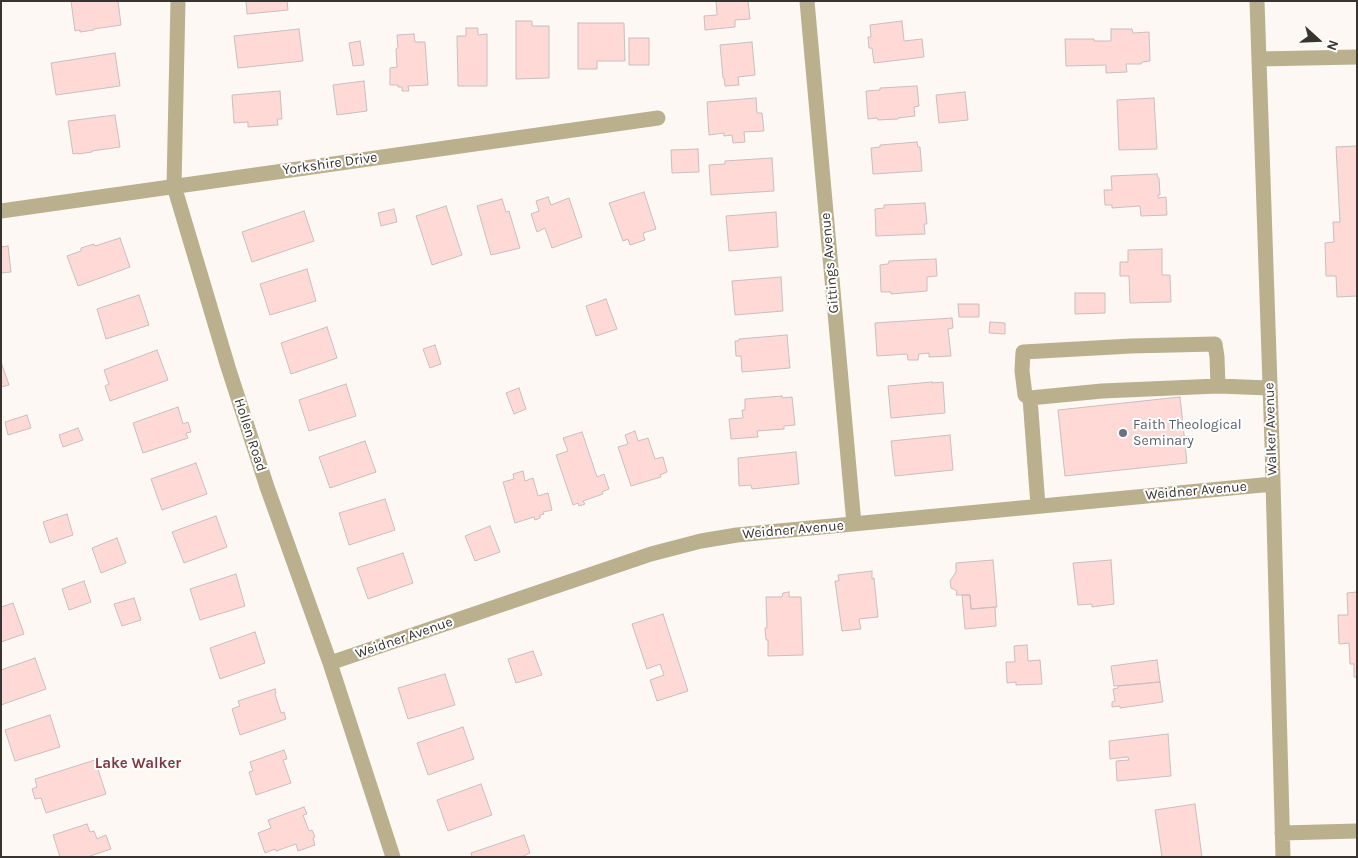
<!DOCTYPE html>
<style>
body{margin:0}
#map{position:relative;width:1358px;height:858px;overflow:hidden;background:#fef8f4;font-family:Karla,sans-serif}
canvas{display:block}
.frame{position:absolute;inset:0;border:2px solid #383432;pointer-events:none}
.north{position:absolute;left:1293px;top:15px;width:50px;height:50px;-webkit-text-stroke:4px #fff;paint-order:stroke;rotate:110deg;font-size:14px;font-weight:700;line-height:20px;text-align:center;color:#383432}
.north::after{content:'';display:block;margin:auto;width:18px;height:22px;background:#383432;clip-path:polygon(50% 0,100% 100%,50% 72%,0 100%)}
</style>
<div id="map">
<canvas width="1358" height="858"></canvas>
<div class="frame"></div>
<div class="north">N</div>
</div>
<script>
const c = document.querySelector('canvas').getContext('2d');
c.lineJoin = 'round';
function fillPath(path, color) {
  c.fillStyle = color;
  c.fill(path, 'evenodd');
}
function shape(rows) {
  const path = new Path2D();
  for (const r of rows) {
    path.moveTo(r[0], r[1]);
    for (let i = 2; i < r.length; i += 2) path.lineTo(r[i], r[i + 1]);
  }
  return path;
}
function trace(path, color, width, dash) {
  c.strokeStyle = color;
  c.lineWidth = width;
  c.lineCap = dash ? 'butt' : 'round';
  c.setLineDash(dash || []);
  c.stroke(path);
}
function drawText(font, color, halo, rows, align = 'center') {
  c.font = font + ' Karla,sans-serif';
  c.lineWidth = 4;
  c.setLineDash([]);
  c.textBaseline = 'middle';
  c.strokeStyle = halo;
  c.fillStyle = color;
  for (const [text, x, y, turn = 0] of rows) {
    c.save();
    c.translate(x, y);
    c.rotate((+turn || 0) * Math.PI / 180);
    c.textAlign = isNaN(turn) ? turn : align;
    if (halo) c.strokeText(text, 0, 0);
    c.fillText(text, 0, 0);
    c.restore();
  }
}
const building = shape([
 [71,1,118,1,121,25,94,29,94,30,80,32,80,30,75,31,71,1],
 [246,1,287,1,288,10,247,14,246,1],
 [716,1,748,1,750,19,735,20,735,27,705,30,704,16,717,15,716,1],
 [516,21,532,21,532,26,549,26,549,78,516,79,516,21],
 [902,21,904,41,922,39,924,57,874,63,872,48,869,48,868,37,871,37,870,25,902,21],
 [578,23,624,23,625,61,597,61,597,69,578,69,578,23],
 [466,28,478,28,478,35,487,34,487,86,458,86,457,36,466,36,466,28],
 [299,29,303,61,238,68,234,36,299,29],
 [1111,29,1132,29,1133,33,1149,32,1150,61,1142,62,1141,64,1126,64,1127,72,1106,73,1106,65,1066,66,1065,39,1094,39,1094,41,1111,41,1111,29],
 [414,34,415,42,425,42,428,85,408,86,409,91,402,91,402,87,398,87,398,85,390,85,390,68,397,67,396,49,398,48,397,35,414,34],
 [629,38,649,38,649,65,629,65,629,38],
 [360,41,364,65,353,66,349,43,360,41],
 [752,42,755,75,738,77,739,85,725,86,724,78,723,78,720,45,752,42],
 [115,53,120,86,56,95,51,63,115,53],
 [364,81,367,111,337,115,333,85,364,81],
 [917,86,919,106,914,107,915,116,898,118,898,119,878,120,877,118,868,119,866,91,880,90,880,88,917,86],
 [280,91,282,119,277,119,278,125,248,127,248,122,234,123,232,95,280,91],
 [965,92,968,120,939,123,936,95,965,92],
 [756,98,757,113,762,113,764,131,744,132,745,142,733,143,732,135,724,136,724,133,709,135,707,102,756,98],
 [1154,98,1157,149,1119,150,1117,100,1154,98],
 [115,115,120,147,92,151,92,152,78,154,78,153,73,154,68,121,115,115],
 [917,142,918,147,920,147,922,171,873,174,871,148,880,147,880,145,917,142],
 [1357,146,1357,296,1337,297,1336,276,1326,276,1325,243,1334,242,1333,222,1340,222,1336,147,1357,146],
 [698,149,699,172,672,173,671,150,698,149],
 [772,158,774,191,711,195,709,165,725,164,725,161,772,158],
 [1157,174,1158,178,1159,178,1160,195,1158,195,1158,198,1166,197,1167,215,1141,216,1140,206,1112,208,1112,205,1105,205,1104,190,1112,190,1111,176,1157,174],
 [644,192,656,229,643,233,645,240,630,245,628,239,623,241,609,203,644,192],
 [548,197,551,205,569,198,582,237,552,248,545,228,537,232,531,214,539,211,536,201,548,197],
 [502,199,506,212,509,211,520,248,491,255,477,206,502,199],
 [925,203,927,224,924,224,925,234,876,236,875,209,884,208,884,205,925,203],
 [446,206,462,255,432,265,416,216,446,206],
 [394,209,397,222,381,226,378,213,394,209],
 [304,211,314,241,252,262,242,232,304,211],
 [776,212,778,247,729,251,726,216,776,212],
 [120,238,130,267,78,286,67,256,81,251,81,248,94,244,95,246,120,238],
 [8,246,11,272,1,273,1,247,8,246],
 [1162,249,1162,275,1170,275,1171,302,1130,303,1129,276,1120,276,1120,262,1128,262,1128,250,1162,249],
 [936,259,937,276,927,277,927,291,891,294,891,292,881,292,880,265,888,264,889,261,936,259],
 [307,269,316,301,270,315,260,284,307,269],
 [781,277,783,311,735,315,732,281,781,277],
 [1075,293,1105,293,1105,313,1075,314,1075,293],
 [139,295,149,325,106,339,97,309,139,295],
 [606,299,617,329,596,336,586,306,606,299],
 [958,304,979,304,979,317,959,317,958,304],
 [952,318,953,328,948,329,951,356,929,357,929,353,919,354,918,360,908,360,907,354,877,356,875,323,952,318],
 [990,322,1005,323,1005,334,989,333,990,322],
 [327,327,337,358,291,374,281,343,327,327],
 [787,335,790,368,742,372,741,356,736,356,735,341,739,341,739,339,787,335],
 [435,345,441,364,430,368,423,349,435,345],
 [157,350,168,380,110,401,105,386,109,384,104,370,157,350],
 [1,362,9,385,1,387,1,362],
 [932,382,932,383,943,382,945,413,891,418,888,386,932,382],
 [346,384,356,416,309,431,299,400,346,384],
 [519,388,526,409,514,414,506,393,519,388],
 [782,396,782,398,792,397,795,425,784,426,784,429,757,431,758,437,731,439,729,419,743,418,742,410,745,410,745,399,782,396],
 [1180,397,1187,463,1065,476,1058,410,1180,397],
 [178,407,183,424,188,422,191,432,186,433,188,438,143,453,133,423,178,407],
 [27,415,31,428,8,435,5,422,27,415],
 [78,428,83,440,63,447,59,435,78,428],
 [635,431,638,441,648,438,655,459,663,457,667,472,660,475,661,477,631,486,618,447,628,444,625,435,635,431],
 [582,432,597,477,604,474,609,489,602,492,603,494,583,501,585,504,579,506,578,503,573,505,556,455,568,451,563,438,582,432],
 [950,435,953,470,895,476,891,441,950,435],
 [365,441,376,472,330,488,319,457,365,441],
 [796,452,799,484,752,489,751,485,739,486,738,458,796,452],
 [196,463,207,494,162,510,151,479,196,463],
 [523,471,525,481,533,478,538,496,548,493,552,510,543,512,544,514,540,515,540,518,535,520,534,517,515,523,503,482,514,479,513,474,523,471],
 [385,499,395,530,349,545,339,513,385,499],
 [67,514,73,535,50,543,43,522,67,514],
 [216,516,227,547,184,563,172,532,216,516],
 [490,526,500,552,475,561,465,536,490,526],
 [117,538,126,563,101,573,92,548,117,538],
 [403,553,413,583,368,599,357,568,403,553],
 [993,560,997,607,971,609,970,595,956,595,957,591,951,588,950,581,956,572,956,563,993,560],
 [1111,560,1114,604,1092,607,1092,604,1078,605,1073,563,1111,560],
 [872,571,872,579,874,578,878,617,859,619,861,629,842,631,835,581,839,581,838,575,872,571],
 [236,574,245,606,200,620,190,589,236,574],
 [84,581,91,602,69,610,62,589,84,581],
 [789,592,789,597,801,597,803,655,768,656,768,640,766,640,765,628,767,628,766,597,782,597,783,593,789,592],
 [1357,592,1357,677,1354,677,1354,664,1350,664,1349,643,1339,644,1338,615,1348,615,1347,593,1357,592],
 [962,595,970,595,971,609,995,607,996,626,965,629,962,595],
 [134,598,141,620,122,626,114,604,134,598],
 [13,603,24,634,1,642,1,607,13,603],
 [663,614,688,691,657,701,650,680,664,675,660,664,647,669,632,624,663,614],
 [255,632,265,663,220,679,210,648,255,632],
 [1027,645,1028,661,1040,660,1042,684,1016,685,1016,682,1007,683,1006,662,1015,662,1014,646,1027,645],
 [533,651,542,675,516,683,508,659,533,651],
 [35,658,46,689,1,705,1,670,35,658],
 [1157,660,1160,682,1114,686,1111,666,1157,660],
 [445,674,455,705,408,719,398,688,445,674],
 [1160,682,1163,702,1120,708,1120,706,1112,707,1112,702,1115,701,1113,689,1118,688,1118,686,1160,682],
 [275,689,276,693,275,694,281,713,284,712,286,719,240,735,232,709,240,706,238,701,275,689],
 [50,715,60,747,15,761,5,730,50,715],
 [463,727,474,759,428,775,417,743,463,727],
 [1168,734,1171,776,1117,781,1116,761,1129,760,1128,757,1110,759,1109,741,1168,734],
 [284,750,287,759,283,760,291,783,256,795,249,772,253,771,250,762,284,750],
 [95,760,106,794,46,813,41,798,35,799,32,789,37,787,35,779,95,760],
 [481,784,492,815,448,831,437,800,481,784],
 [1195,804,1202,857,1162,857,1155,810,1195,804],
 [304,807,307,814,303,815,309,831,312,830,315,837,313,838,315,845,298,851,296,844,276,851,275,849,265,853,258,833,271,828,268,820,304,807],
 [87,824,90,832,94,831,97,839,106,835,111,849,87,857,60,857,53,835,87,824],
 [524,835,530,853,521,857,472,857,471,853,524,835]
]);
const minor = shape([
 [178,1,174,186,228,367,267,487,330,663,393,857],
 [807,1,854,524],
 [1257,1,1272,444,1283,857],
 [1259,59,1357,57],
 [1,211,658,118],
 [1218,386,1217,357,1215,344,1131,346,1023,352,1022,371,1025,395,1030,398,1102,391,1218,386,1270,388],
 [1030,398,1038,506],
 [330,663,651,554,701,541,737,535,1273,484],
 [1282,833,1357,831]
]);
const markers = [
 [1123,433,5,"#6b7280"]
];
const streetNames = [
 ["Yorkshire Drive",330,164,-8],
 ["Gittings Avenue",830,263,-95],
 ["Walker Avenue",1271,429,-92],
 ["Hollen Road",250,435,72],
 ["Weidner Avenue",1196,491,-5],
 ["Weidner Avenue",793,530,-5],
 ["Weidner Avenue",404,638,-19]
];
const worshipNames = [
 ["Faith Theological",1133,425],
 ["Seminary",1133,441]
];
const neighbourhoodNames = [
 ["Lake Walker",138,764]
];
fillPath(building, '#fed9d6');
trace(building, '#cabebd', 1);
trace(minor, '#bab08e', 15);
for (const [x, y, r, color] of markers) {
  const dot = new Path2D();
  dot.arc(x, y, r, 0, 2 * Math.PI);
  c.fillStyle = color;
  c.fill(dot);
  trace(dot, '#fff', 2);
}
drawText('14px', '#383432', '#fff', streetNames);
drawText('14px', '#5b616d', '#fff', worshipNames, 'left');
drawText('bold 15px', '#7f3743', '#fff', neighbourhoodNames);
</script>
